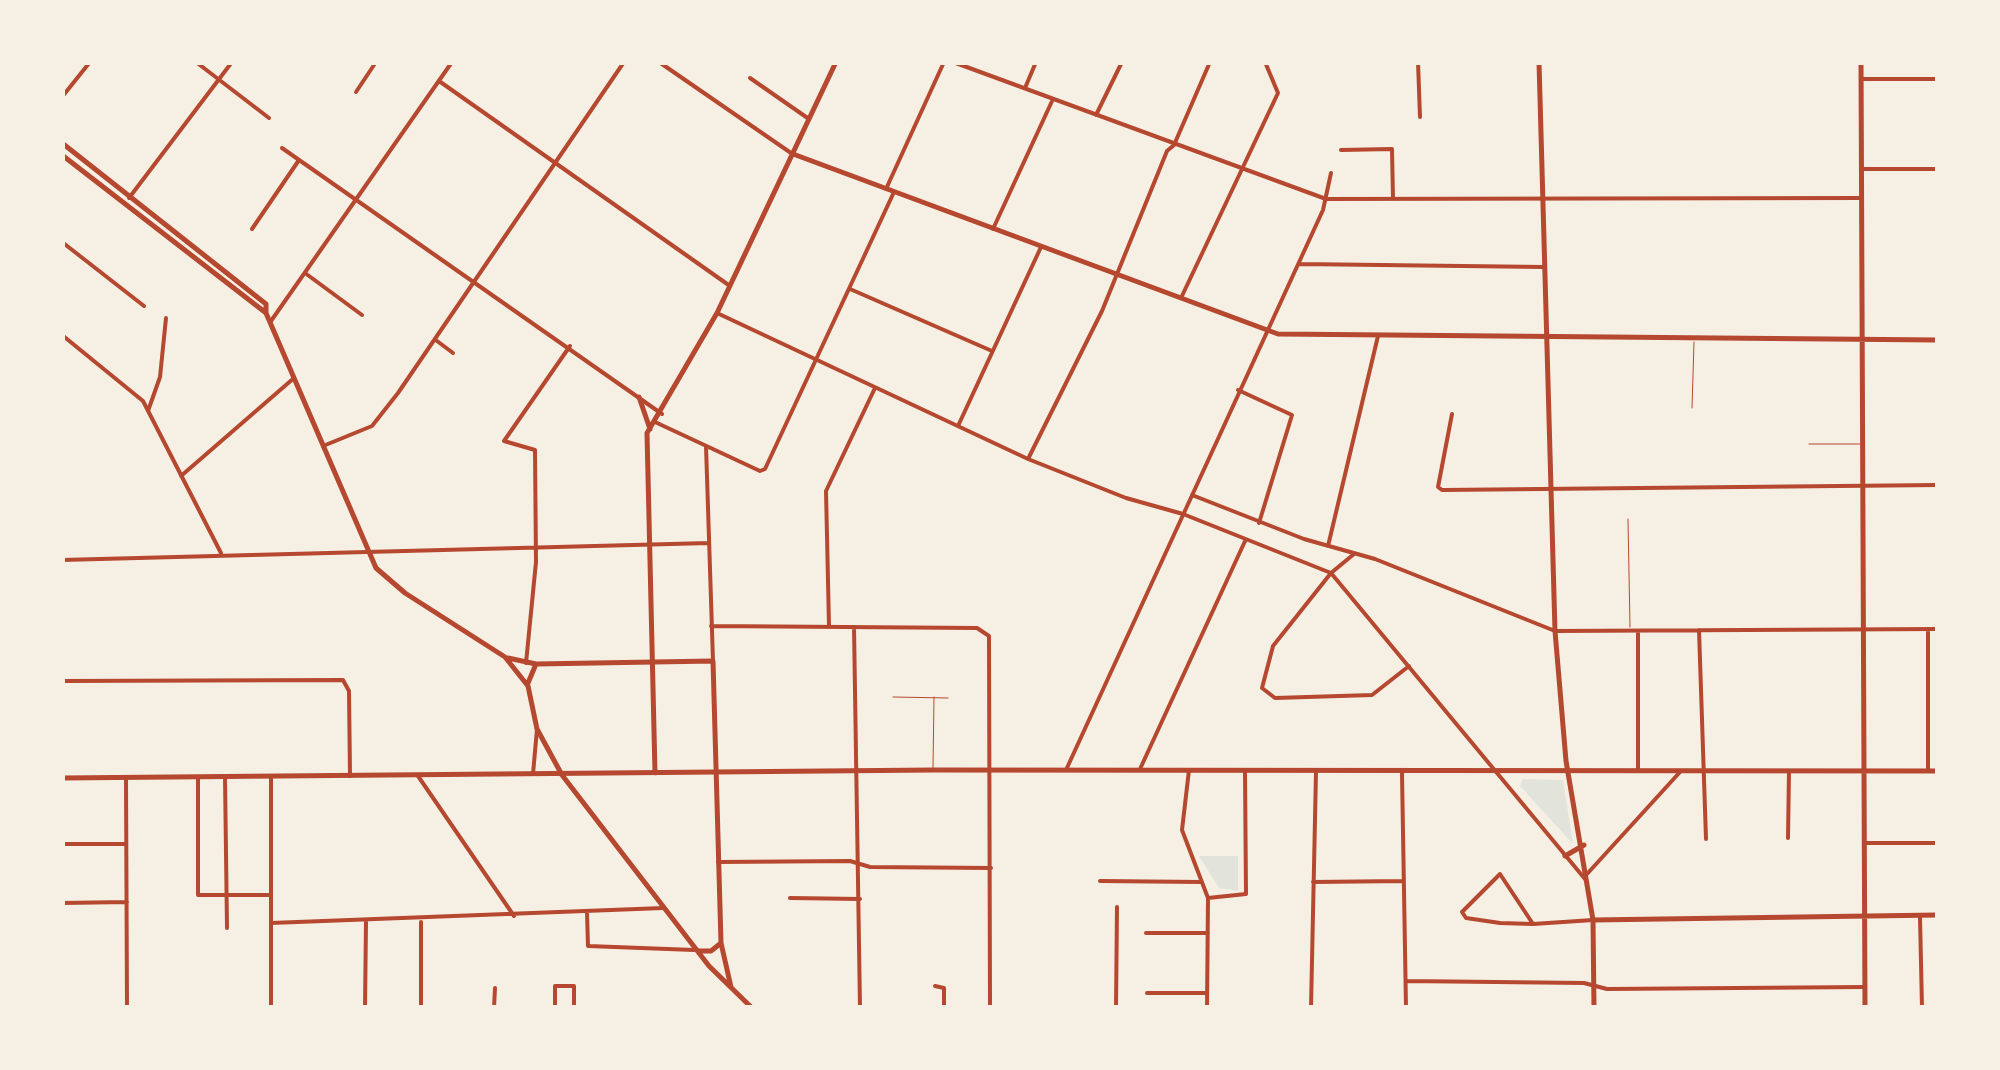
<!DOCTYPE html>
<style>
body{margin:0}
#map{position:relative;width:2000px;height:1070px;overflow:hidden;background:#f6efe4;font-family:"Titillium Web",sans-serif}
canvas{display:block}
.frame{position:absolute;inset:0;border:65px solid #f6efe4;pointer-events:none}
</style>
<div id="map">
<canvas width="2000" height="1070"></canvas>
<div class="frame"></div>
</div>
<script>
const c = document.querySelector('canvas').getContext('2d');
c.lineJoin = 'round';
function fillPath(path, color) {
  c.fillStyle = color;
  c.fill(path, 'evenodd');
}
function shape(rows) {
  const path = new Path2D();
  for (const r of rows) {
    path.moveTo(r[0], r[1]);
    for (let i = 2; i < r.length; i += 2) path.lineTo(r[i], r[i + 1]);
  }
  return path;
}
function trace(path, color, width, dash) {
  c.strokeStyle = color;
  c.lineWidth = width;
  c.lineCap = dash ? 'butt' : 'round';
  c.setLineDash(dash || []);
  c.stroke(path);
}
const green = shape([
 [1523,779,1563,780,1573,844,1520,786],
 [1199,856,1238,856,1238,891,1219,888]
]);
const service = shape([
 [1692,408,1694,342],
 [1809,444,1860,444],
 [1628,519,1630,627],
 [893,697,948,698],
 [933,769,934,697]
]);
const minor = shape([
 [196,62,269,118],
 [659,62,791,153],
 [953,62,1326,199,1862,198],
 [1418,62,1420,117],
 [750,78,809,119],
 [1861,79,1938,79],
 [439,81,730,286],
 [1025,88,1036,62],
 [356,92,376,62],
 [62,97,90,62],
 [1096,115,1122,62],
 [282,148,662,414],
 [1341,150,1392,149,1393,198],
 [1862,169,1938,169],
 [886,189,944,62],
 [129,198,232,62],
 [252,229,299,160],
 [993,229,1053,99],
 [62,242,144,306],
 [1299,264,1544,267],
 [305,273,362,315],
 [850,289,992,351],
 [1181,298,1278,93,1265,62],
 [717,313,1028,459,1126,498,1183,514,1331,573,1585,879],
 [271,321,452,62],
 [62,335,143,401,221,553],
 [437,341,453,353],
 [1238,390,1292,415,1259,523],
 [148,411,160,377,166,318],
 [1452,414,1438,487,1442,490,1938,485],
 [655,422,760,471,765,469,894,192],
 [958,426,1041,247],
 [323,446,372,426,398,393,624,62],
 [706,446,713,661],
 [1028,459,1102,311,1167,151,1174,145,1210,62],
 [181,476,294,378],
 [1192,495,1304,539,1375,559,1555,631,1938,629],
 [1328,546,1378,336],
 [1354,554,1331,573,1273,646,1262,688,1275,698,1372,695,1409,666],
 [62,560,709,543],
 [711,626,977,628,989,636,990,1008],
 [829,626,826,491,875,388],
 [854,627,860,1008],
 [1699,630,1706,839],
 [1638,631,1638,771],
 [526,663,536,562,535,450,504,441,570,346],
 [62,681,343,680,349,691,350,776],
 [1140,769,1246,539],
 [1928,769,1928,629],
 [1066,770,1323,210,1331,173],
 [1189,770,1182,830,1208,898,1207,1008],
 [1402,773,1406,1008],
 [533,774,537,729],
 [418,776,514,916],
 [225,777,227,928],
 [271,777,271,1008],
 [126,778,127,1008],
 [198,778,198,895,271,895],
 [1788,838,1789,771],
 [1866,843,1938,843],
 [62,844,126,844],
 [718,862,850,861,870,867,991,868],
 [1587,874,1680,772],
 [1100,881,1201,882],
 [1313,882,1403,881],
 [790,898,860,899],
 [1208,898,1246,894,1245,771],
 [62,903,127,902],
 [587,913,588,946,694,950],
 [1920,917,1922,1008],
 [421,922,421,1008],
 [271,923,663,908],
 [1533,924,1500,874,1462,912,1466,918,1500,923,1533,924,1593,920],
 [1146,933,1208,933],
 [1406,981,1584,983,1607,989,1865,987],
 [935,986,944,988,944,1008],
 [1147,993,1207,993],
 [365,1008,366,921],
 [494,1008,495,988],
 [555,1008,555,986,574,986,574,1008],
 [1116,1008,1117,907],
 [1311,1008,1316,772]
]);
const tertiary = shape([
 [1861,62,1865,1008],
 [793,154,1278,334,1938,340],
 [639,397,650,429],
 [655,773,647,433,717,313,836,62],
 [62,778,933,770,1938,771],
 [1593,920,1938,915]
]);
const secondary = shape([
 [1539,62,1555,631,1566,761,1593,920,1594,1008],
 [62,143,266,304,266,313,376,568,405,593,505,657,528,686,537,729,562,775,709,966,752,1008],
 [62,155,266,313],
 [508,658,536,664,713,661,721,943,731,987],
 [528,683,536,664],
 [1565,856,1584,845],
 [699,951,711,951,721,943]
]);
fillPath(green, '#e2e4dc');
trace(service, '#b5482f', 1);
trace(minor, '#b5482f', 4);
trace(tertiary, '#b5482f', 5);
trace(secondary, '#b5482f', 5);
</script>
